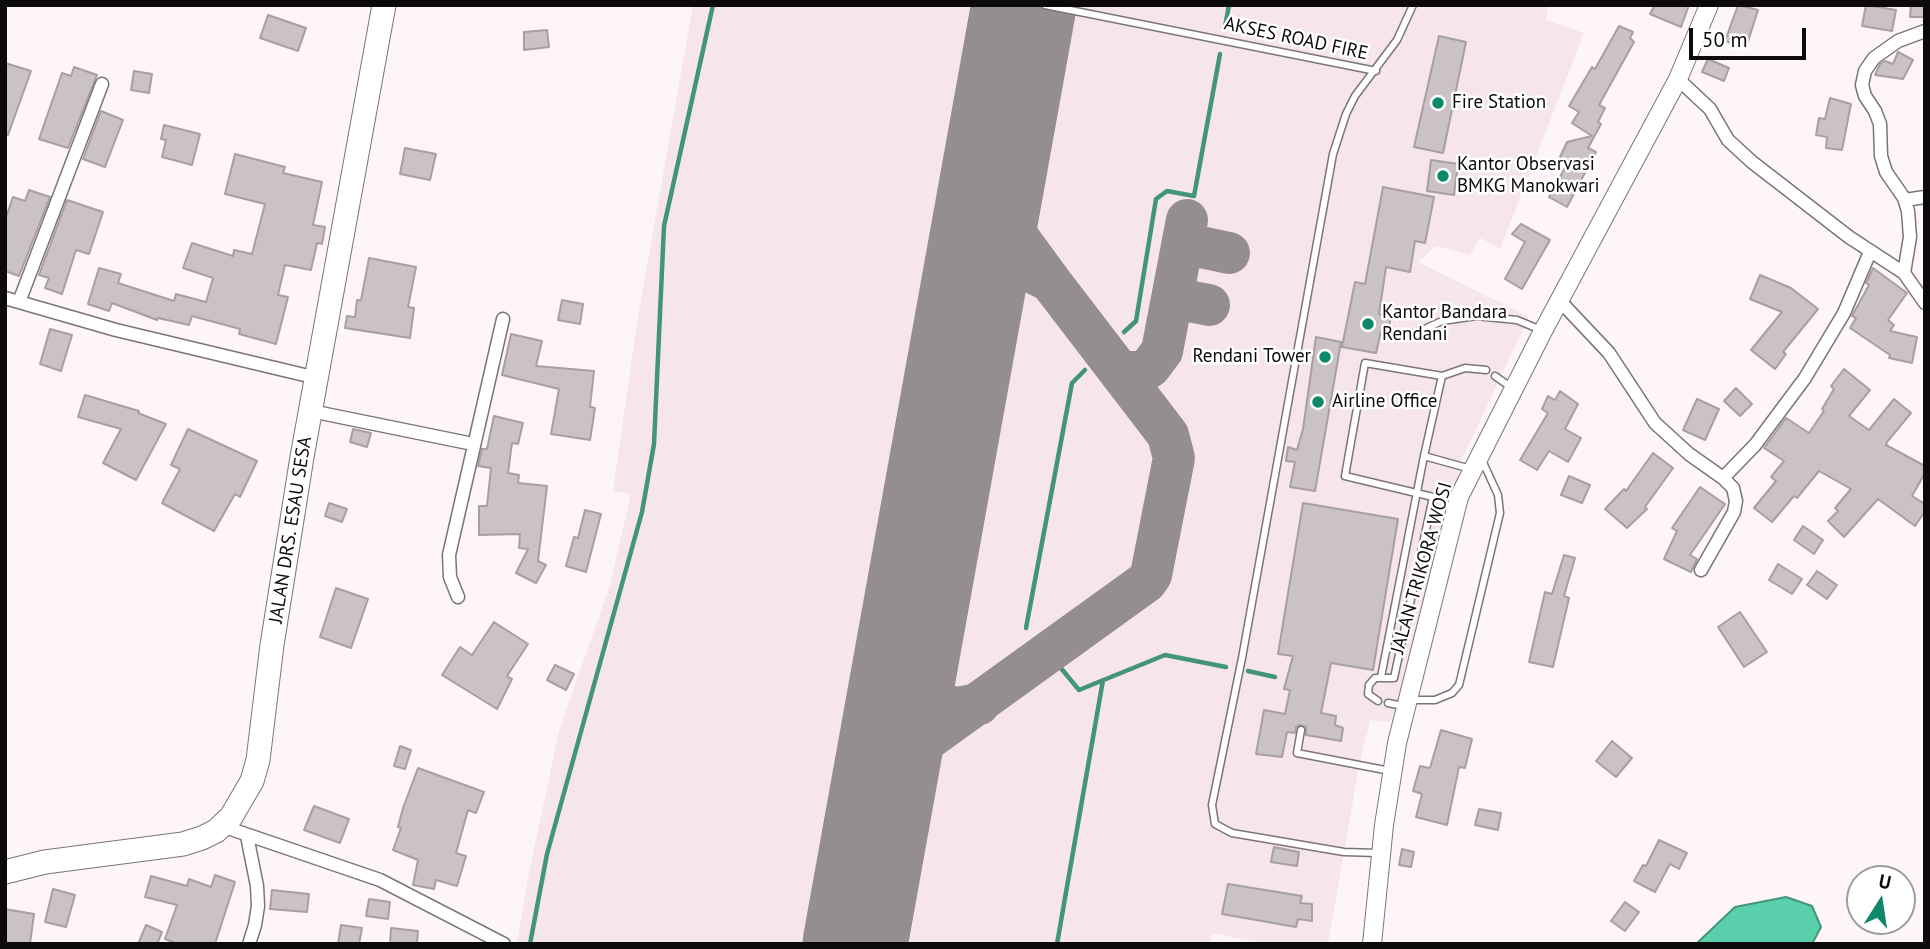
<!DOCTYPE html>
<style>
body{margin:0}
#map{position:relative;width:1930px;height:949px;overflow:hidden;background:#fef5f8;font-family:"PT Sans",sans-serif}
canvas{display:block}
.frame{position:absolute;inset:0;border:7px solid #0d0a0b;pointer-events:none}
.north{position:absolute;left:1846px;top:865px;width:70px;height:70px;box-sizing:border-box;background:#fff;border:2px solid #9e9d9d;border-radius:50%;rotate:12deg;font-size:19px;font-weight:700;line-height:28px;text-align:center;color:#0d0a0b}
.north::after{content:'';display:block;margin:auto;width:24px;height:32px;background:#0d886a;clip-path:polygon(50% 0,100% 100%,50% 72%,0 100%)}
.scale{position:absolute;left:1689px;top:28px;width:117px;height:32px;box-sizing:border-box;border:4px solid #0d0a0b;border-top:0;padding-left:9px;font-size:21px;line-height:24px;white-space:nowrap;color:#0d0a0b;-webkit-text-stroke:5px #fff;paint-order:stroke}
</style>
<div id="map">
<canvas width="1930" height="949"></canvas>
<div class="frame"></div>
<div class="north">U</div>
<div class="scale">50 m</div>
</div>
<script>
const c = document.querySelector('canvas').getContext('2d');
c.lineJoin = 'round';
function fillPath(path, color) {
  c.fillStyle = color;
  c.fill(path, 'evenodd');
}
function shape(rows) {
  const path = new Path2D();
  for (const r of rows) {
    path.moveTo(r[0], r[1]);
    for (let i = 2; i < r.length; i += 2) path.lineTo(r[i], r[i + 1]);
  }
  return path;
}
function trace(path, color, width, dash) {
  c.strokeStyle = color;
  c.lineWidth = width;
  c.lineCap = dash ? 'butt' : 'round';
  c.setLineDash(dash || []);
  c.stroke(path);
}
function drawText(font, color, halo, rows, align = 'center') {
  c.font = font + ' "PT Sans",sans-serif';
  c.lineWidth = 5;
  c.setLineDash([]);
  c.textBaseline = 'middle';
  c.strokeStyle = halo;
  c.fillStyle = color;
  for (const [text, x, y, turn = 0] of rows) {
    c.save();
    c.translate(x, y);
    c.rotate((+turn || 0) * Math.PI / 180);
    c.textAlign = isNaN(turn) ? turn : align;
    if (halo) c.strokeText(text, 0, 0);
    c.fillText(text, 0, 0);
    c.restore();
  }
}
const built = shape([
 [693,5,1549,5,1546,20,1584,33,1500,249,1480,238,1470,255,1436,246,1418,262,1529,317,1462,459,1403,694,1390,722,1370,720,1359,766,1328,944,1267,944,1212,933,1210,944,517,944,528,878,559,731,610,585,631,494,613,491,637,323]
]);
const water = shape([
 [1786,897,1812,906,1821,927,1812,944,1696,944,1735,907,1786,897]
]);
const stream = shape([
 [1225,27,1229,5],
 [1124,332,1136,321,1156,199,1167,191,1194,196,1220,54],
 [1026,628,1072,383,1085,370],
 [1060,667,1079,690,1165,655,1226,667],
 [1248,671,1275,677],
 [530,944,547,854,642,512,654,444,664,226,713,5],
 [1057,944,1103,680]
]);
const taxiway = shape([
 [992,185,998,210,1050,281],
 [1185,234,1196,246,1229,253],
 [1174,291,1183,300,1209,305],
 [1120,372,1142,372,1150,367,1162,351,1187,220],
 [905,666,927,695,941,704,957,708,979,704],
 [883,789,890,774,906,755,1146,582,1151,575,1174,458,1168,435,1050,281,1029,271,1014,269,998,275,980,292,965,333]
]);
const runway = shape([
 [855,944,1024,5]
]);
const building = shape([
 [1655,5,1689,5,1681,27,1650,14,1655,5],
 [1738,5,1758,10,1746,48,1725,41,1738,5],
 [1866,5,1896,10,1892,31,1862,26,1866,5],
 [1911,5,1925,5,1925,17,1910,17,1911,5],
 [268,15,306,28,298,51,260,38,268,15],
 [1619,26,1633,32,1630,38,1634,42,1599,105,1605,108,1598,122,1601,124,1588,148,1596,152,1567,207,1549,197,1568,162,1560,157,1567,142,1592,136,1572,123,1579,112,1569,106,1592,67,1595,69,1619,26],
 [547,30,549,47,524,50,524,32,547,30],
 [1439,36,1466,42,1443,153,1414,147,1439,36],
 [1898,52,1913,60,1903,79,1875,75,1880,64,1885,61,1893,64,1898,52],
 [1708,59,1729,68,1724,81,1702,72,1708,59],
 [5,63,31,71,8,135,5,134,5,63],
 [74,67,97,75,68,148,39,139,62,73,71,76,74,67],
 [134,71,152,74,149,93,131,90,134,71],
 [1830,98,1851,104,1842,150,1826,148,1827,137,1816,135,1819,118,1825,119,1830,98],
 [101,111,123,120,105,167,83,159,101,111],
 [164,125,200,134,192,165,162,157,166,140,161,139,164,125],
 [405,148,436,154,430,180,400,174,405,148],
 [235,154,285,167,283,173,322,182,313,225,325,227,322,244,317,243,311,270,285,265,278,295,288,297,276,344,239,334,240,329,192,316,189,325,158,318,157,320,112,303,109,311,88,304,99,268,121,274,118,283,174,301,176,294,206,302,213,278,183,268,192,243,233,256,234,250,252,254,265,204,225,194,235,154],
 [1431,160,1458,164,1454,195,1427,191,1431,160],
 [1383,187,1434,197,1425,243,1415,241,1410,272,1386,267,1379,314,1391,317,1388,332,1381,331,1376,353,1342,347,1355,282,1365,284,1383,187],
 [29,190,50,197,19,276,5,271,5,220,13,197,25,201,29,190],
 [67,200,103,212,89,254,76,250,62,294,45,288,49,278,39,275,67,200],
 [1521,224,1550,240,1522,289,1505,279,1525,242,1512,234,1521,224],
 [369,258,416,267,408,307,414,308,410,338,345,328,347,316,355,317,357,300,361,300,369,258],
 [1873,268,1907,293,1888,320,1894,325,1890,331,1917,337,1912,363,1889,358,1890,355,1850,328,1856,318,1852,316,1869,285,1866,283,1873,268],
 [1760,275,1791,288,1818,309,1783,352,1786,354,1775,369,1751,350,1782,312,1750,299,1760,275],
 [562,300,583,304,580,324,558,320,562,300],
 [50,329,72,335,61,371,40,364,50,329],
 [511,334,542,341,536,366,594,371,590,407,595,408,590,440,551,434,559,389,502,375,511,334],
 [1316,337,1341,342,1315,491,1290,487,1295,462,1286,461,1288,447,1297,450,1303,429,1316,337],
 [1844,369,1870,390,1849,416,1869,430,1894,399,1911,413,1887,442,1886,445,1925,466,1925,473,1912,496,1925,504,1925,511,1915,526,1878,499,1844,537,1828,521,1838,511,1835,508,1851,489,1819,471,1797,498,1794,496,1772,522,1754,508,1776,481,1771,477,1784,461,1764,448,1786,418,1809,433,1824,411,1822,409,1834,389,1831,386,1844,369],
 [1736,388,1752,404,1740,416,1724,401,1736,388],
 [1560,391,1578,404,1565,429,1581,438,1568,462,1549,451,1537,470,1520,460,1548,413,1542,409,1548,396,1555,400,1560,391],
 [85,395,139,411,138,413,166,424,136,480,103,463,121,429,78,417,85,395],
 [1697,399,1719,409,1705,440,1683,430,1697,399],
 [494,416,523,423,518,444,512,443,508,473,519,475,518,483,547,486,538,561,546,565,536,583,516,573,528,549,519,548,520,534,479,535,479,506,487,506,491,468,478,466,482,449,487,449,494,416],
 [188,429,257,461,240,497,235,494,214,531,162,503,180,469,171,465,188,429],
 [353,429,371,433,367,447,350,442,353,429],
 [1653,453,1673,468,1645,507,1647,509,1627,528,1605,509,1624,489,1626,491,1653,453],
 [1569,476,1590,485,1582,503,1561,495,1569,476],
 [1700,487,1725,504,1690,555,1697,559,1691,572,1664,559,1677,531,1672,528,1700,487],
 [329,503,347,509,342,522,325,516,329,503],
 [1303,503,1398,519,1373,670,1331,663,1321,713,1336,716,1335,725,1343,728,1341,741,1306,735,1306,727,1300,725,1296,727,1295,733,1287,732,1282,757,1256,754,1264,710,1285,714,1290,690,1284,689,1293,656,1278,654,1303,503],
 [585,510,601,514,586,572,566,566,574,537,578,538,585,510],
 [1803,526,1823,540,1814,554,1794,540,1803,526],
 [1564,555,1575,558,1564,596,1569,598,1553,667,1529,662,1545,592,1552,594,1564,555],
 [1778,564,1802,579,1792,594,1769,580,1778,564],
 [1817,571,1837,585,1827,599,1807,585,1817,571],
 [336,588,368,599,351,648,320,637,336,588],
 [1740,612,1767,652,1744,667,1718,627,1740,612],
 [494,622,528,644,507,676,512,679,497,709,442,675,460,647,472,655,494,622],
 [555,665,574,674,566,690,547,680,555,665],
 [1441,730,1472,739,1465,768,1459,767,1447,825,1416,817,1422,794,1413,791,1420,766,1430,768,1441,730],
 [1612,741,1632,758,1616,777,1596,761,1612,741],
 [400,746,411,750,405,769,394,766,400,746],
 [418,768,484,792,476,813,468,810,456,853,466,856,457,886,436,880,434,889,413,885,418,860,393,850,401,828,398,827,403,808,418,768],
 [314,806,349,819,340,843,304,830,314,806],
 [1479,809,1501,813,1498,830,1475,825,1479,809],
 [1659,840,1687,853,1679,869,1670,864,1655,892,1634,881,1643,865,1646,866,1659,840],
 [1274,847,1299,852,1297,866,1271,862,1274,847],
 [1402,849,1414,852,1411,867,1399,865,1402,849],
 [215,875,235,882,215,944,178,944,165,939,177,905,145,897,151,876,187,886,189,879,211,887,215,875],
 [1228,884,1302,896,1300,903,1312,904,1312,921,1298,919,1296,927,1222,914,1228,884],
 [53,889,75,895,66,927,45,922,53,889],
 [272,890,309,894,307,912,270,909,272,890],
 [369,899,390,902,388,919,366,916,369,899],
 [1625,902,1639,912,1625,931,1611,921,1625,902],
 [5,909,34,914,30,944,5,944,5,909],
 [146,925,162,932,157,944,138,944,146,925],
 [341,925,362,928,359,944,338,944,341,925],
 [391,928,418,931,417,944,390,944,391,928]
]);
const lane = shape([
 [1045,5,1376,71],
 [1409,336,1442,321,1476,316,1517,320,1541,330],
 [1495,376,1512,388],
 [1471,469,1424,456,1442,376,1465,368,1486,370],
 [1381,677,1424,456],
 [1411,700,1435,700,1452,693,1459,685,1500,513,1498,495,1482,460],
 [1378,701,1368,694,1369,685,1375,678,1394,678,1433,497,1345,476,1365,363,1442,376],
 [1388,703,1403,706],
 [1301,730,1297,753,1390,771],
 [1378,853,1344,852,1232,833,1215,824,1212,805,1242,658,1333,154,1346,114,1355,96,1397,40,1413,5]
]);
const street = shape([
 [1678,79,1710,109,1728,140,1752,162,1849,237,1904,273,1925,303],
 [1905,200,1925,197],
 [1904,273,1910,237,1908,211,1904,198,1886,172,1881,156,1880,124,1875,111,1865,96,1862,85,1865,71,1874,58,1898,41,1925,31],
 [5,298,116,330,317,378],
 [1560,301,1609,353,1655,423,1689,454,1723,478,1733,488,1736,501,1734,512,1701,570],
 [19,302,102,84],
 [311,411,473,444],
 [1723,478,1755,445,1805,378,1844,313,1870,252],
 [458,597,450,577,449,555,503,319],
 [222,826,380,880,504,944],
 [247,836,257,886,258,906,255,925,249,944]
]);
const secondary = shape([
 [1372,944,1384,825,1397,743,1459,497,1543,331,1678,79,1709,5]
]);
const highway = shape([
 [5,872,45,862,183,844,202,838,216,831,231,817,252,781,258,760,272,645,302,457,384,5]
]);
const markers = [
 [1438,103,7,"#0d886a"],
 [1443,176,7,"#0d886a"],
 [1368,324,7,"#0d886a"],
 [1325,357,7,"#0d886a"],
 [1318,402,7,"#0d886a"]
];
const streetNames = [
 ["AKSES ROAD FIRE",1296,39,12],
 ["JALAN DRS. ESAU SESA",291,530,-81],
 ["JALAN TRIKORA WOSI",1422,568,-74]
];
const poiNames = [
 ["Fire Station",1452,103],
 ["Kantor Observasi",1457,165],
 ["BMKG Manokwari",1457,187],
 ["Kantor Bandara",1382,313],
 ["Rendani",1382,335],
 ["Rendani Tower",1311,357,"right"],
 ["Airline Office",1332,402]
];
fillPath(built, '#f6e5ea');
fillPath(water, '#59d0ab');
trace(water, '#42957b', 2);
trace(stream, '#42957b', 4.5);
trace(taxiway, '#948e90', 42);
trace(runway, '#948e90', 105);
fillPath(building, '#cbc2c5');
trace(building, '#a89fa2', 2);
trace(lane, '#7c7477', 9);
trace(street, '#7c7477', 15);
trace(secondary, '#7c7477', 20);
trace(highway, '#7c7477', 25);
trace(lane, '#fff', 6);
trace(street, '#fff', 12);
trace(secondary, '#fff', 18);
trace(highway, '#fff', 23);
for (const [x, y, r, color] of markers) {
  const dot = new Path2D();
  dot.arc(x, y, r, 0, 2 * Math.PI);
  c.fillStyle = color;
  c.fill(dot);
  trace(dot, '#fff', 2.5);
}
drawText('19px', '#0d0a0b', '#fff', streetNames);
drawText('19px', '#0d0a0b', '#fff', poiNames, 'left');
</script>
